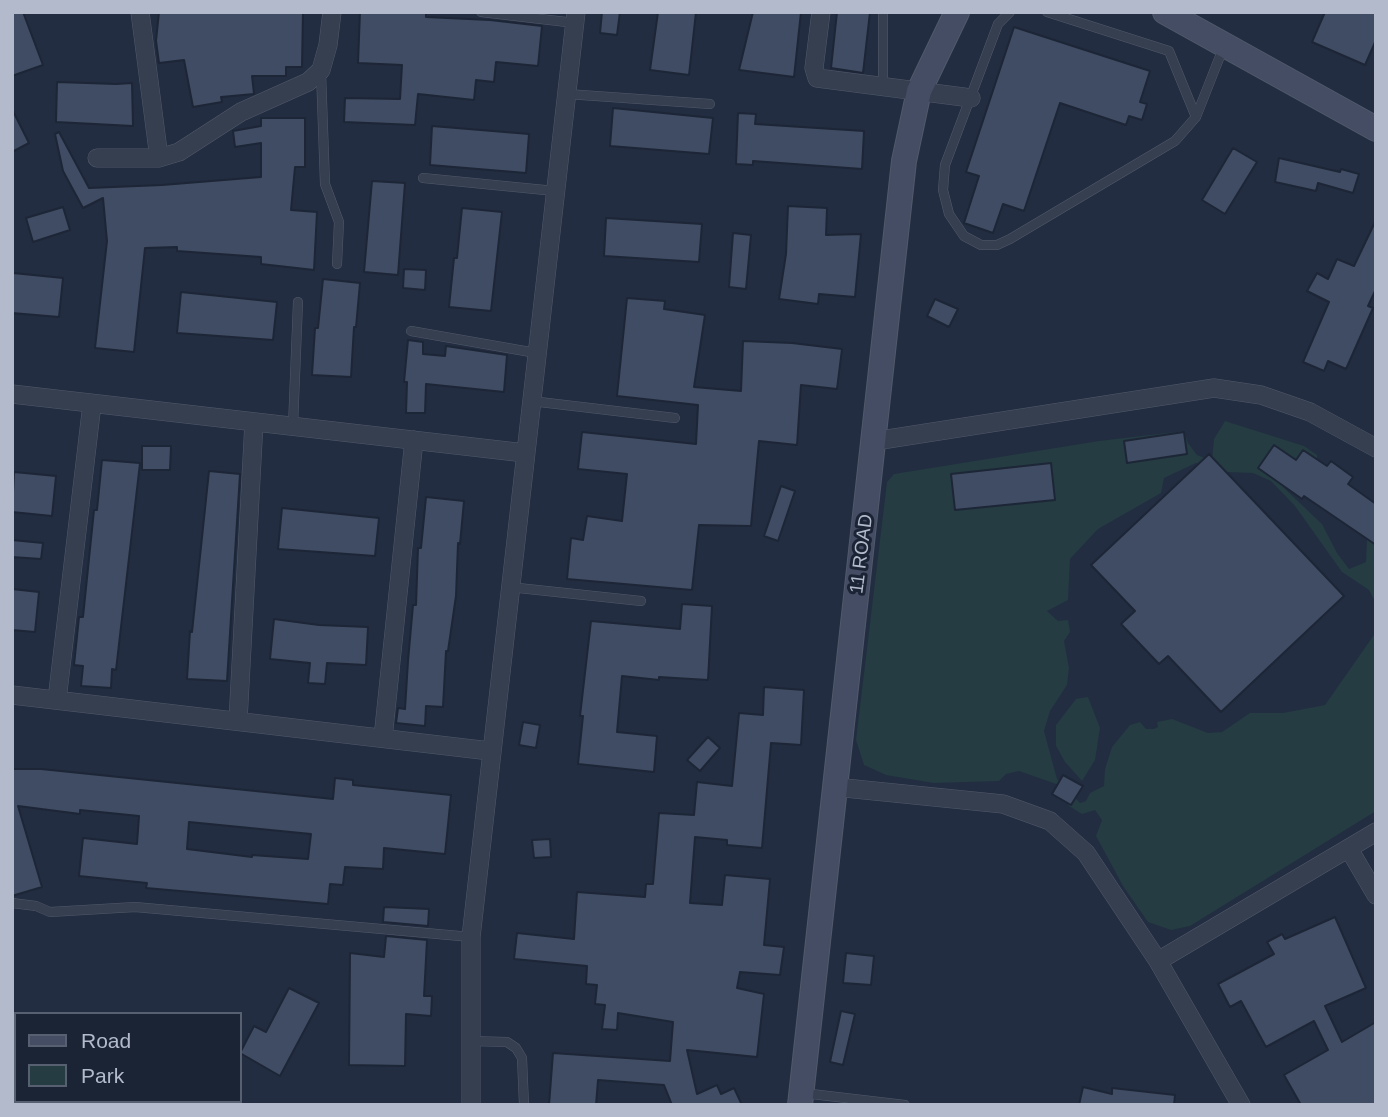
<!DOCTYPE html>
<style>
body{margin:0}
#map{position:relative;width:1388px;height:1117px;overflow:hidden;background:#222d41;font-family:Helvetica,sans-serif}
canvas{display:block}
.frame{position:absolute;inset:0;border:14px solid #b2bacb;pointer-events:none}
.legend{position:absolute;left:14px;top:1012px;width:228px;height:91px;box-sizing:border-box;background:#1b2435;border:2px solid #576071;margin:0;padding:9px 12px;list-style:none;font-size:21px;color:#b2bacb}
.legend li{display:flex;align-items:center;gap:14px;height:35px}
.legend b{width:35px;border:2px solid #576071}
</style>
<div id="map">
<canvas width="1388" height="1117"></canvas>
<div class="frame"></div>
<ul class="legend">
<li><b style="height:9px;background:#444d64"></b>Road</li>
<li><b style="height:19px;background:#243c42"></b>Park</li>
</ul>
</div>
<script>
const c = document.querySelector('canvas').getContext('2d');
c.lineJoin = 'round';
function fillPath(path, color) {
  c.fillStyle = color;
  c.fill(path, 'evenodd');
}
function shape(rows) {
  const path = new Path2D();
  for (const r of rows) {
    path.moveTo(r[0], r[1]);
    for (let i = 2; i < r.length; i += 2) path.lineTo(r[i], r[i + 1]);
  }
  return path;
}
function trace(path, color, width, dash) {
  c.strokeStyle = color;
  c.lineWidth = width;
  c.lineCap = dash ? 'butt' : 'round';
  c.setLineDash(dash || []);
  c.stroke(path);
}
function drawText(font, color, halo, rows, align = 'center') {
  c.font = font + ' Helvetica,sans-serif';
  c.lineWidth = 6;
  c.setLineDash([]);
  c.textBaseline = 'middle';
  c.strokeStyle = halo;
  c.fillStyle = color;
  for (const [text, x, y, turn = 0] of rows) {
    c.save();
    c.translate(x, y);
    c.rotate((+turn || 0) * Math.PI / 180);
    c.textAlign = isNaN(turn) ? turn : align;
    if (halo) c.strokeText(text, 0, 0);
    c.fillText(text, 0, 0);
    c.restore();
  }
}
const green = shape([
 [1225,421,1304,446,1317,455,1317,472,1288,478,1283,487,1322,524,1337,553,1349,569,1366,562,1367,540,1376,534,1376,603,1369,590,1342,572,1295,506,1271,481,1253,473,1225,472,1196,463,1164,478,1161,493,1098,529,1070,559,1068,600,1047,611,1058,621,1068,620,1070,632,1064,641,1069,668,1067,685,1050,711,1044,731,1057,779,1080,803,1086,801,1090,793,1104,786,1105,769,1112,747,1130,725,1140,722,1146,729,1154,729,1158,727,1157,722,1172,719,1208,733,1222,732,1250,713,1283,713,1325,705,1376,632,1376,811,1190,926,1171,930,1148,922,1123,886,1096,836,1102,820,1095,810,1082,814,1069,806,1059,785,1019,771,1006,774,999,781,934,783,886,775,864,765,856,740,887,482,894,474,1099,441,1184,431,1188,443,1197,455,1212,461,1214,439],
 [1088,697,1100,728,1095,760,1082,781,1065,762,1056,746,1056,725,1076,699]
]);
const building = shape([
 [12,12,23,12,43,65,12,76,12,12],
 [159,12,303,12,302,67,286,67,286,76,252,76,254,94,221,97,222,102,193,107,184,60,159,63,156,41,159,12],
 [360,12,426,12,426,17,490,20,542,26,538,66,496,62,494,82,476,80,474,100,418,94,415,125,344,122,345,98,400,99,402,65,358,63,360,12],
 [602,12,620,12,617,35,600,33,602,12],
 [658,12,696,12,689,75,650,70,658,12],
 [753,12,801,12,794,77,739,70,753,12],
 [837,12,870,12,863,73,831,68,837,12],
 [1325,12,1376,12,1376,40,1365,65,1312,42,1325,12],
 [1014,27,1150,71,1140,102,1147,104,1142,120,1129,116,1126,125,1060,103,1024,211,1003,204,993,233,964,223,979,176,966,172,1014,27],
 [57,82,116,84,132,83,133,126,56,122,57,82],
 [613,108,713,118,709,154,610,146,613,108],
 [12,109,29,143,12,152,12,109],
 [738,113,756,114,755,124,864,131,862,169,753,161,753,165,736,164,738,113],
 [261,118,305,118,305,167,295,167,291,210,317,212,314,270,261,264,261,257,177,251,177,247,145,248,134,352,95,348,107,241,103,198,83,208,63,171,55,134,59,132,89,188,162,185,261,177,261,143,235,147,233,131,261,126,261,118],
 [432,126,529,134,526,173,430,165,432,126],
 [1233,148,1257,162,1225,214,1202,200,1233,148],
 [1279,158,1340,172,1341,169,1359,174,1353,193,1318,183,1316,191,1275,182,1279,158],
 [372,181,405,183,398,275,364,272,372,181],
 [788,206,827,208,826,235,861,234,855,297,819,294,818,304,779,299,786,254,788,206],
 [63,207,70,230,33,242,26,218,63,207],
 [462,208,502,212,491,311,449,307,454,258,457,258,462,208],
 [606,218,702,224,699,262,604,256,606,218],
 [1376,220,1376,289,1368,306,1373,308,1346,369,1328,361,1324,371,1303,362,1329,302,1307,291,1317,273,1328,279,1337,259,1354,266,1376,220],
 [733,233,751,235,746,289,729,287,733,233],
 [404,269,426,270,425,290,403,288,404,269],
 [13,273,63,278,59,317,12,313,13,273],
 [323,279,360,283,356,327,354,327,351,377,312,375,315,328,318,328,323,279],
 [181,292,277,302,273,340,177,333,181,292],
 [627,298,665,301,664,309,705,315,694,387,741,391,743,341,792,343,842,349,837,389,801,385,797,445,759,441,751,526,699,525,692,590,567,579,571,538,583,540,587,516,622,521,627,474,578,469,582,432,696,444,698,405,617,396,627,298],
 [935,299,958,309,949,327,927,316,935,299],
 [408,340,423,342,423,354,445,356,446,346,507,355,504,392,426,384,425,413,406,413,407,382,404,382,408,340],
 [1184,432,1187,454,1127,463,1124,441,1184,432],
 [1274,445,1296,460,1303,450,1327,466,1331,461,1353,477,1348,484,1376,504,1376,545,1304,496,1302,499,1258,468,1274,445],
 [142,446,171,446,170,470,142,470,142,446],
 [1209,454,1344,596,1221,712,1168,656,1159,664,1121,624,1135,611,1091,565,1209,454],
 [102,460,140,463,116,670,112,669,111,688,81,686,83,666,74,665,79,617,83,617,94,510,97,510,102,460],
 [1051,463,1055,500,955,510,951,474,1051,463],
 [209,471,240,474,227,681,187,679,190,631,192,632,209,471],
 [14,472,56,476,52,516,12,512,14,472],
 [781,486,795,491,778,541,764,536,781,486],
 [426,497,464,501,460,544,458,543,456,596,448,651,446,651,443,707,426,706,425,726,396,723,398,708,405,709,408,661,413,605,416,605,418,548,421,548,426,497],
 [282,508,379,518,375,556,278,549,282,508],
 [12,540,43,543,41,559,12,557,12,540],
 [12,589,39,592,35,632,12,630,12,589],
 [682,604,712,606,708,680,659,677,659,680,622,676,617,732,657,736,654,772,578,764,583,716,580,716,591,621,680,629,682,604],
 [274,619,319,625,368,627,366,665,327,663,325,684,308,683,310,663,270,659,274,619],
 [764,687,804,690,801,745,771,743,762,848,727,845,727,840,695,837,690,903,722,905,725,875,770,879,764,945,784,947,780,975,740,972,737,988,764,994,757,1057,687,1050,697,1094,717,1085,721,1094,734,1088,742,1105,672,1105,664,1085,598,1080,596,1105,549,1105,553,1053,670,1061,673,1022,618,1013,617,1030,602,1029,605,1005,595,1004,597,985,586,984,587,966,514,959,517,933,574,939,577,892,645,897,646,884,653,884,659,813,694,815,697,782,732,786,739,713,763,715,764,687],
 [523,722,540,725,536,748,519,745,523,722],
 [708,737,720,748,700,771,687,760,708,737],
 [12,769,41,769,333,799,335,778,353,780,353,785,451,795,445,854,384,848,383,869,345,867,343,885,330,884,328,904,146,888,147,883,79,876,83,838,137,844,139,816,80,810,80,814,18,806,42,887,12,896,12,769],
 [189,822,311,834,308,859,252,855,252,857,187,849,189,822],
 [1063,775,1083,786,1071,805,1052,794,1063,775],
 [550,839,551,857,534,858,532,840,550,839],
 [384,907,429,909,428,926,383,922,384,907],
 [1335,917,1366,988,1325,1006,1342,1042,1376,1022,1376,1105,1301,1105,1284,1075,1328,1050,1314,1021,1266,1047,1241,1001,1230,1007,1218,984,1274,954,1267,942,1282,934,1285,939,1335,917],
 [386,936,427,940,424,996,432,996,431,1016,406,1014,405,1066,349,1065,350,953,384,957,386,936],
 [846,953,874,956,871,985,843,983,846,953],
 [289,988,319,1003,280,1076,240,1053,254,1026,266,1032,289,988],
 [841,1011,855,1014,843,1065,830,1062,841,1011],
 [1083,1087,1112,1094,1112,1088,1175,1095,1174,1105,1079,1105,1083,1087]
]);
const lane = shape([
 [481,12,575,23],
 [1010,12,998,24,945,165,943,190,949,214,964,236,981,245,997,245,1010,239,1175,141,1196,117,1224,46],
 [1047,12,1169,51,1196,117],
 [883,14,883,86],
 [321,72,325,184,339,222,337,264],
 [567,94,710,104],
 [423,178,555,191],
 [411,331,536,353],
 [531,401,675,418],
 [293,426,298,302],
 [509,587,641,601],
 [12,903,36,906,50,912,135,907,471,937],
 [470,1041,507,1042,516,1048,522,1058,524,1105],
 [803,1093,905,1105]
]);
const street = shape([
 [140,12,159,158],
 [821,12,814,68,817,78,971,98],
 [97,158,159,158,179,152,241,112,308,82,321,70,328,45,332,12],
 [12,394,525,453],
 [875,441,1214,388,1261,395,1310,412,1376,448],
 [12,695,490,751],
 [57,700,92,404],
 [238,721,254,422],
 [383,738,414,440],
 [835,787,1003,804,1050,821,1086,853,1158,961,1241,1105],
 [1349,849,1376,895],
 [1158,961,1376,832],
 [471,1105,471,937,576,12]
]);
const secondary = shape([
 [1165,12,1376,129],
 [800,1105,904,161,919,91,957,12]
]);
const streetNames = [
 ["11 ROAD",862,554,-83]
];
fillPath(green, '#243c42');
fillPath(building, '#404c63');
trace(building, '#1d2637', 2);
trace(lane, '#515a6b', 10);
trace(street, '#515a6b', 19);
trace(secondary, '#515a6b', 26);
trace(lane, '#363f50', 9);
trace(street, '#363f50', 18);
trace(secondary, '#444d64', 24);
drawText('19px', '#b2bacb', '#1b2435', streetNames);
</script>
